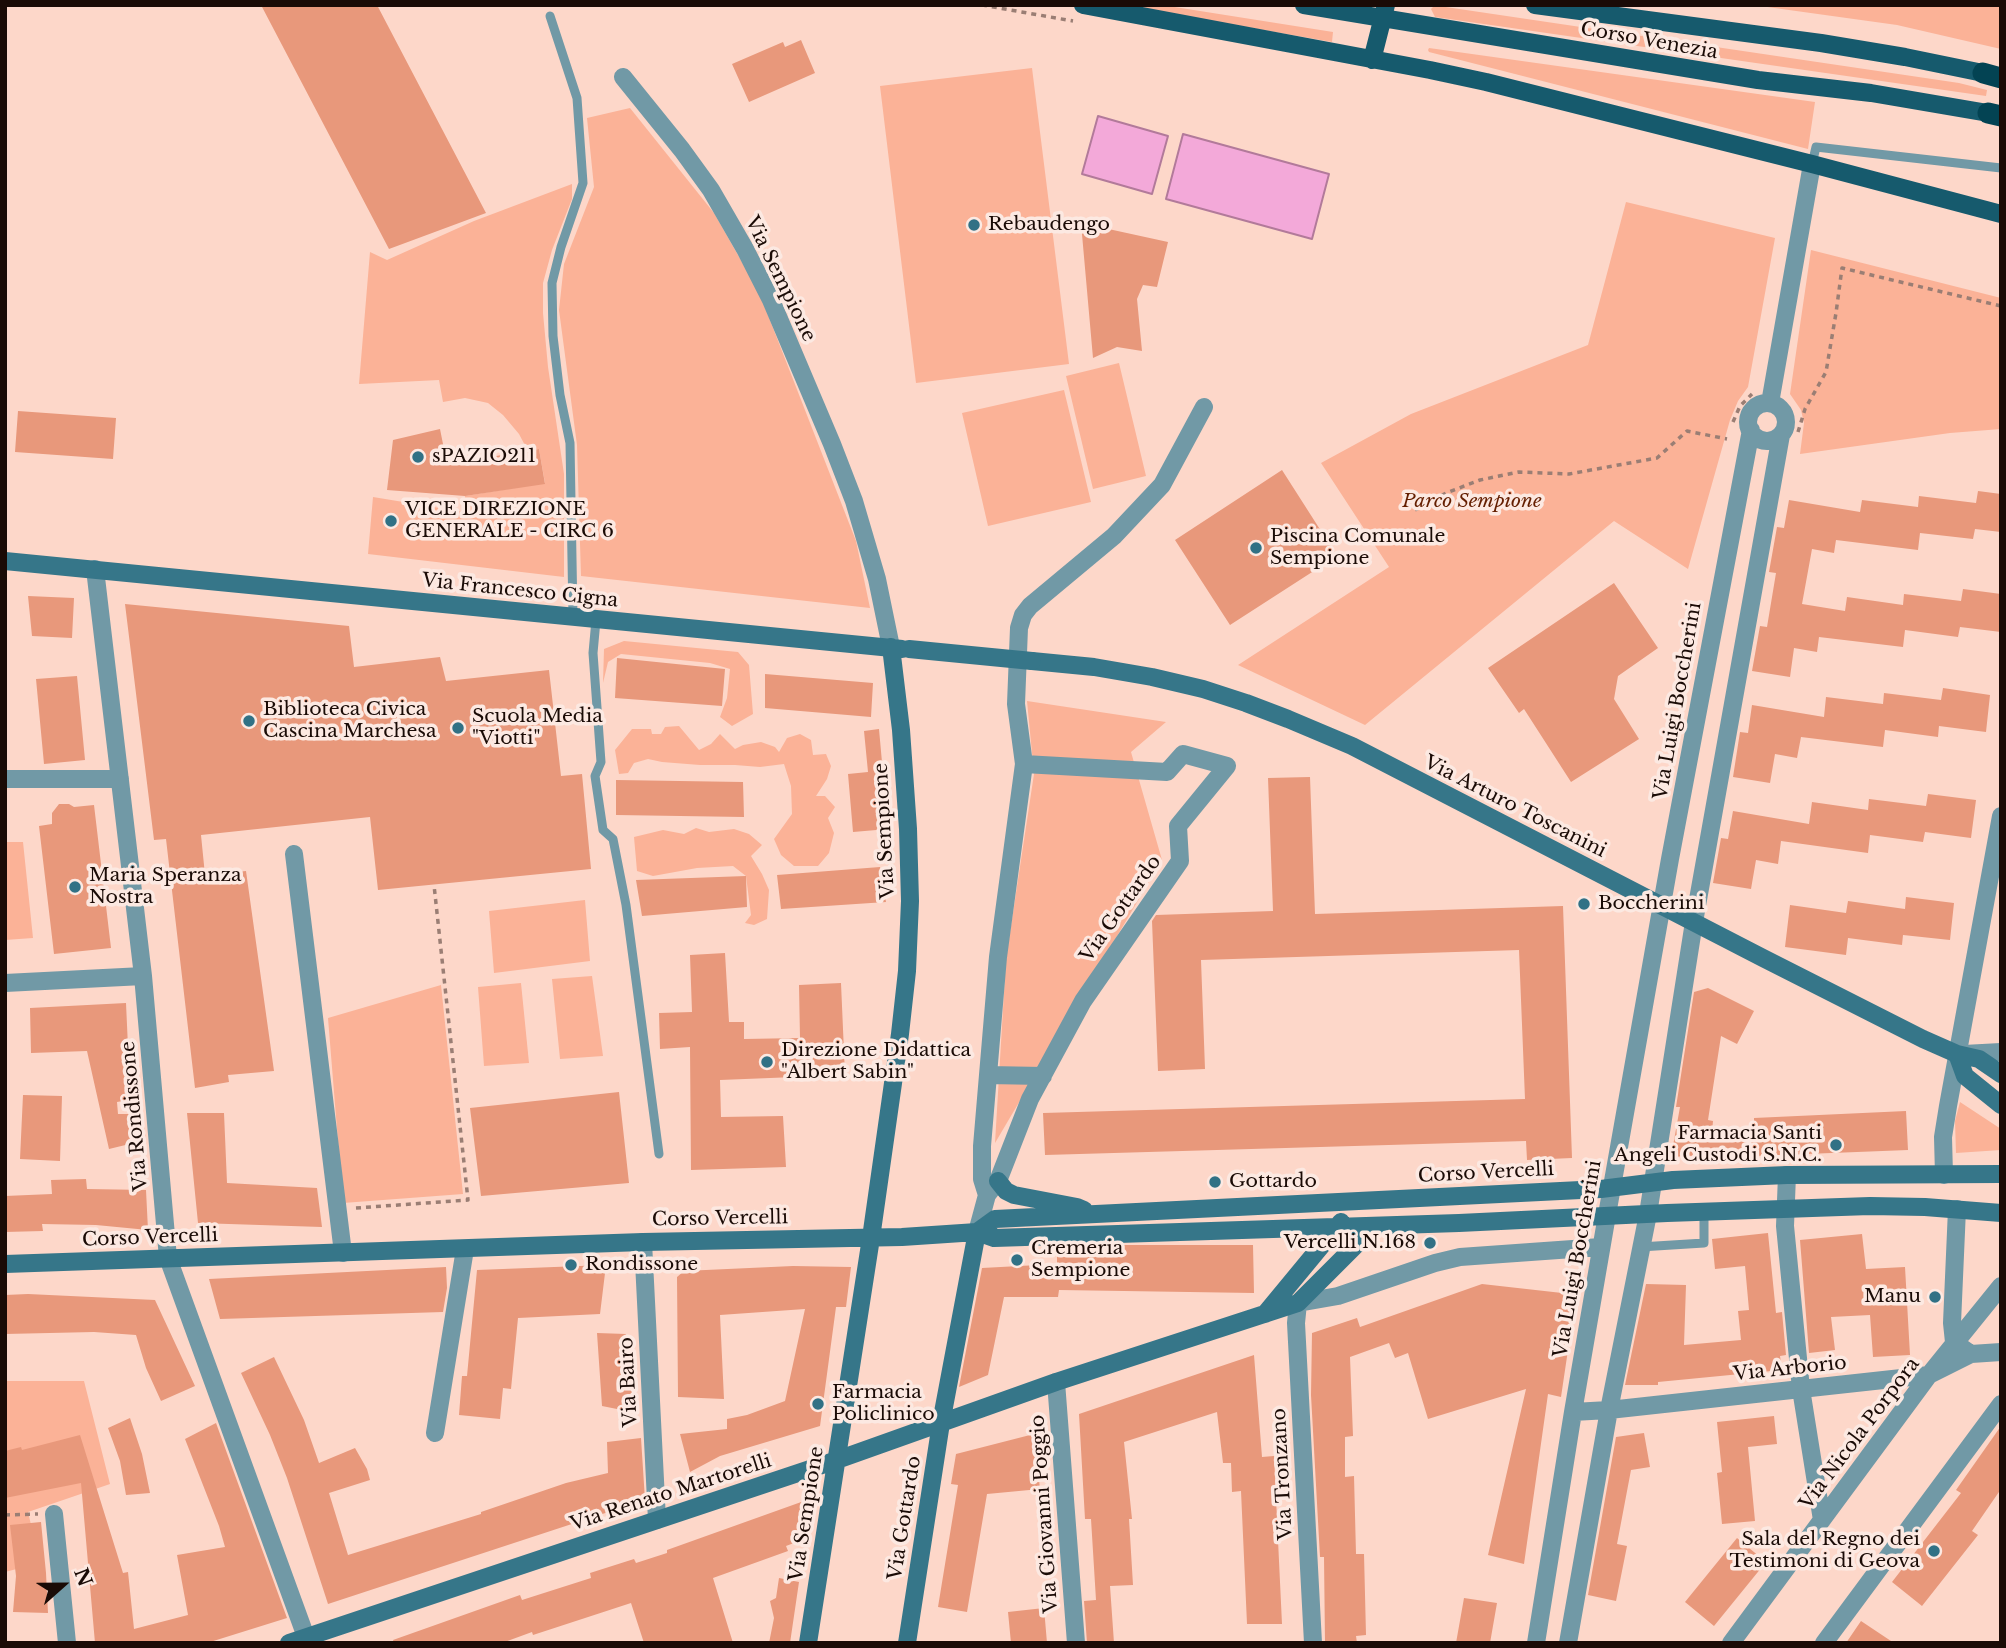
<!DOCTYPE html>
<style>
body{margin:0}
#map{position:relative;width:2006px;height:1648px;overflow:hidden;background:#fdd7c9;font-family:"Libre Baskerville",serif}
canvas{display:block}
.frame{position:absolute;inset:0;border:7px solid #1a0b06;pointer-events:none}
.north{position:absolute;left:28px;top:1550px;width:70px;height:70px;-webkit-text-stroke:5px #fce9e2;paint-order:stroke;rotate:69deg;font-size:19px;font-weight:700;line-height:28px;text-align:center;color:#1a0b06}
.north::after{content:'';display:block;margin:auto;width:24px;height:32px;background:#1a0b06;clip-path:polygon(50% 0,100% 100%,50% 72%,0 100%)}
</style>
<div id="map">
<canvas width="2006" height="1648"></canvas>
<div class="frame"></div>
<div class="north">N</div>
</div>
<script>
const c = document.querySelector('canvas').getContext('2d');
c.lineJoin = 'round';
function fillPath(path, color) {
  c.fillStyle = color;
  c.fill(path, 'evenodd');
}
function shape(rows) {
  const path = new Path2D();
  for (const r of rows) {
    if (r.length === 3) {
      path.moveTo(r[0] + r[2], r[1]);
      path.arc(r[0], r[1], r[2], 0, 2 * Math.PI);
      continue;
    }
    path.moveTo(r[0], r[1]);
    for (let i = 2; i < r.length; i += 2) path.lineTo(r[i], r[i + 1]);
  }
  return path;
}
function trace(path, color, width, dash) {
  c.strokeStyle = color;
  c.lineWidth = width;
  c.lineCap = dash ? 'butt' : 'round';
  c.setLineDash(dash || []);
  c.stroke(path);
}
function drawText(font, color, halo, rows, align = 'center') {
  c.font = font + ' "Libre Baskerville",serif';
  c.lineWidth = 7;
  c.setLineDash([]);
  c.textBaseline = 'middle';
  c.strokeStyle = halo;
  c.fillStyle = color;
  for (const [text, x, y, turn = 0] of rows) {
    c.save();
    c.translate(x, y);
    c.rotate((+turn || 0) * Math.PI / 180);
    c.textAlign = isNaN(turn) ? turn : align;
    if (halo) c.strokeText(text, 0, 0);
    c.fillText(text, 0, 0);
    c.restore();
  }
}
const green = shape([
 [1120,5,1162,5,1333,32,1332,42],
 [1753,5,2001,5,2001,49,1897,25],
 [1439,6,1959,83,1987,90,1986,96,1435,17,1431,9,1433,7],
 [1429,48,1815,102,1808,149,1429,52,1428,50],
 [1032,68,1069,364,916,383,880,86],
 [630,108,714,213,759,292,856,541,870,608,581,576,577,445,559,310,564,264,594,187,587,118],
 [572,184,572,199,552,250,543,283,543,313,548,367,564,474,564,577,368,554,373,497,464,512,465,496,545,483,539,449,528,451,519,434,503,415,488,403,465,398,443,402,439,380,359,384,370,252,387,260,474,221],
 [1626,202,1775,238,1748,387,1738,401,1730,420,1688,569,1614,521,1365,725,1238,665,1389,567,1321,463,1411,414,1588,345],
 [1811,250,2001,298,2001,429,1950,433,1800,454,1804,423,1801,410,1790,394],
 [1119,363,1146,476,1093,489,1066,376],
 [1064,390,1091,502,988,526,962,413],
 [624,641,738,652,749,665,753,714,732,726,720,717,727,698,730,669,710,663,621,654,608,662,603,683,604,649],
 [1027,701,1166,722,1131,752,1162,860,995,1143,1006,959,1034,774],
 [679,726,699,750,711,744,720,734,735,749,743,745,761,742,775,747,779,752,787,738,800,734,811,740,813,755,826,754,831,766,827,779,816,796,825,796,835,807,828,818,834,833,829,853,818,866,794,866,781,855,774,839,792,814,791,786,784,764,760,767,735,765,700,765,662,762,648,759,634,763,628,773,619,774,615,750,632,729,651,729,652,734,661,734,665,727],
 [696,828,709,832,734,829,749,834,762,845,751,856,762,874,769,890,767,919,754,925,745,923,751,915,746,876,733,866,697,868,653,876,637,871,634,837,663,830,684,834],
 [5,842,23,842,33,938,5,940],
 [585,900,590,961,494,973,489,911],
 [592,976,603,1056,560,1059,552,979],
 [521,983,529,1063,484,1066,478,987],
 [441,985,463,1194,343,1203,328,1018],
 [1960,1102,2001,1129,2001,1150,1956,1153,1955,1121],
 [5,1381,84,1381,110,1484,28,1512,40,1563,5,1572]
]);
const water = shape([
 [1098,116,1168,136,1152,194,1082,174,1098,116],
 [1183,134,1329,174,1312,239,1166,199,1183,134]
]);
const building = shape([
 [261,5,377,5,486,213,389,249],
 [801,40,815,73,749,102,732,64,783,42,785,47],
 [1081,223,1168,242,1157,287,1143,285,1137,299,1142,351,1117,347,1093,358],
 [18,411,116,418,113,459,15,452],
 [440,429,447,464,539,449,545,484,465,496,387,490,393,440],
 [1282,470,1337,556,1230,625,1175,540],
 [1978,491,2001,494,2001,532,1975,529,1973,539,1920,533,1918,550,1836,540,1834,553,1812,549,1802,604,1845,611,1847,597,1903,605,1904,594,1961,601,1963,589,2001,594,2001,632,1960,627,1958,637,1905,630,1903,647,1819,637,1817,652,1794,648,1790,677,1752,671,1760,626,1767,627,1776,573,1769,572,1777,527,1784,528,1789,500,1860,512,1862,500,1918,507,1919,496,1976,503],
 [1614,583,1658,648,1618,676,1614,699,1639,739,1571,782,1524,709,1519,713,1488,668],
 [28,596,74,598,72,638,32,636],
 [125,604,349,626,354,667,440,657,446,681,549,670,561,776,582,774,591,869,378,890,370,817,201,835,205,875,246,871,274,1071,228,1075,229,1082,195,1088,166,839,154,840],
 [617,658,725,669,722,706,615,698],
 [765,674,873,683,871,717,765,708],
 [77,676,85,760,44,764,36,679],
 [1943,688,1990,695,1986,732,1939,726,1938,737,1885,730,1883,747,1801,737,1797,758,1775,754,1770,783,1733,777,1740,732,1748,733,1752,705,1824,717,1826,697,1883,704,1884,693,1941,700],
 [879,729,888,829,853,832,848,774,868,772,864,731],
 [1310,777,1315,914,1563,906,1572,1158,1527,1160,1526,1141,1045,1155,1043,1113,1525,1099,1519,950,1201,960,1205,1069,1158,1071,1152,921,1156,915,1273,911,1268,778],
 [616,780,743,782,744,817,616,815],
 [1928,794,1976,800,1971,838,1925,832,1923,842,1870,835,1868,853,1781,841,1778,864,1756,860,1751,889,1713,883,1721,838,1728,839,1733,811,1809,824,1812,802,1868,810,1869,799,1926,806],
 [59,804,69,804,74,807,94,805,111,948,54,954,39,826,52,824,52,813],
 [880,867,886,902,781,909,777,875],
 [746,876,747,907,642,916,636,880],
 [1906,897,1954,903,1950,940,1903,935,1902,945,1848,938,1846,955,1785,947,1790,905,1846,913,1848,901,1905,909],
 [725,953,729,1022,744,1022,744,1039,800,1038,799,985,841,983,845,1075,720,1080,721,1117,783,1116,786,1167,691,1170,690,1047,660,1049,659,1013,692,1012,690,955],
 [1708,988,1754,1011,1737,1044,1721,1036,1708,1120,1713,1121,1712,1132,1754,1129,1754,1118,1906,1111,1908,1150,1755,1156,1755,1152,1671,1157,1680,1107,1676,1107,1694,992],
 [126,1003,129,1069,134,1068,139,1098,117,1102,118,1114,142,1114,146,1140,109,1149,87,1051,31,1053,30,1008],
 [619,1092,629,1183,481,1196,470,1108],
 [23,1095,62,1096,60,1161,20,1159],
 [187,1113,224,1113,227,1183,317,1188,322,1227,198,1223],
 [86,1179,87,1189,146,1190,148,1230,96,1225,42,1224,43,1231,5,1232,5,1196,52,1194,51,1180],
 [1768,1233,1776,1313,1782,1312,1786,1355,1780,1356,1782,1370,1658,1382,1658,1385,1625,1385,1646,1284,1686,1285,1684,1345,1741,1340,1738,1311,1749,1310,1745,1266,1715,1269,1712,1239],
 [1862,1234,1866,1269,1905,1267,1910,1355,1873,1357,1870,1315,1831,1317,1835,1350,1809,1353,1800,1240],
 [1126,1245,1253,1245,1254,1293,1059,1290,1058,1297,1004,1297,988,1375,959,1387,982,1268,1057,1264,1057,1247],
 [606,1265,600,1314,518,1318,511,1389,503,1388,500,1419,459,1415,462,1376,467,1376,477,1270],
 [793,1266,851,1267,846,1307,836,1307,820,1426,720,1456,690,1472,680,1434,727,1429,727,1419,747,1415,785,1401,805,1309,720,1315,724,1399,678,1397,677,1277,684,1271],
 [446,1267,447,1288,443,1312,220,1319,209,1279],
 [1482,1284,1571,1294,1571,1323,1572,1323,1561,1397,1548,1394,1524,1564,1488,1555,1526,1389,1428,1419,1408,1353,1395,1358,1389,1343,1350,1357,1353,1436,1345,1437,1345,1477,1354,1476,1356,1554,1364,1554,1366,1635,1356,1636,1357,1643,1325,1643,1324,1557,1320,1557,1311,1395,1312,1333,1357,1318,1360,1327],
 [28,1294,155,1300,195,1386,161,1401,146,1368,136,1335,94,1332,5,1334,5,1295],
 [597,1333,626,1334,637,1413,602,1406],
 [1254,1355,1262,1457,1274,1456,1282,1624,1247,1624,1241,1491,1232,1492,1231,1463,1223,1463,1217,1412,1124,1442,1132,1519,1129,1519,1133,1585,1110,1586,1114,1643,1087,1643,1084,1601,1096,1600,1091,1519,1085,1519,1079,1414],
 [274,1357,304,1420,319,1463,355,1448,367,1469,370,1480,329,1493,348,1555,481,1514,481,1512,566,1483,608,1473,607,1442,641,1438,645,1500,328,1604,287,1478,270,1435,241,1373],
 [1774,1416,1777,1444,1748,1447,1755,1521,1722,1524,1717,1473,1722,1472,1717,1422],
 [130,1418,142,1454,150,1493,126,1495,120,1461,108,1428],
 [216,1423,287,1618,207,1643,95,1643,81,1483,5,1498,5,1451,21,1447,22,1450,80,1435,123,1573,128,1572,134,1629,188,1615,177,1555,225,1547,219,1526,185,1439],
 [2001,1426,2001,1489,1972,1531,1978,1535,1922,1606,1892,1582,1961,1493,1956,1490],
 [1644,1433,1650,1467,1631,1470,1617,1544,1627,1546,1616,1601,1588,1595,1616,1437],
 [1034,1434,1040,1489,987,1494,967,1612,938,1607,958,1485,951,1484,956,1454],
 [804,1501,811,1507,807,1538,786,1546,788,1551,713,1578,733,1643,644,1643,631,1603,533,1635,532,1632,502,1643,394,1643,393,1640,520,1595,522,1600,591,1578,590,1573,634,1559,636,1563,667,1553,667,1550],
 [41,1522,46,1573,48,1613,13,1612,16,1576,10,1525],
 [1737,1538,1766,1562,1714,1626,1685,1602],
 [779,1578,799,1582,790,1643,769,1643,774,1618,770,1601,776,1598],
 [1464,1598,1497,1603,1490,1643,1456,1643],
 [1044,1608,1047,1643,1011,1643,1008,1612],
 [1861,1621,1894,1643,1846,1643]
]);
const path = shape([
 [982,5,1073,21],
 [1733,422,1740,406,1752,394],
 [1798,432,1805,409,1826,372,1836,313,1842,268,2001,306],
 [1415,510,1446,493,1480,480,1519,472,1569,474,1657,458,1687,431,1727,439],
 [356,1208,468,1200,434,885],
 [5,1515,38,1514]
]);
const lane = shape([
 [550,16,577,98,583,183,561,247,552,283,553,336,560,395,570,443,573,617],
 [1812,164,1816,147,2001,168],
 [596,620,593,653,601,762,595,776,603,830,613,839,626,905,659,1154],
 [1640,1247,1704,1243,1704,1211]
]);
const street = shape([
 [623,77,682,150,711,190,745,249,771,300,832,444,854,501,877,579,891,647],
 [1770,403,1812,164],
 [1767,422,19],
 [95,569,143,976,168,1258,306,1637],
 [5,779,120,779],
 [294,854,343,1253],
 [5,983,143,976],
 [1964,1054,2001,1052],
 [988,1075,1043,1076],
 [1787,1175,1785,1226,1801,1389,1822,1520],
 [1944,1175,1943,1137,1948,1106,2001,816],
 [987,1195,982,1179,982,1146,988,1075,998,957,1024,764,1016,704,1019,628,1023,615,1030,606,1114,536,1162,485,1204,407],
 [1957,1209,1952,1323,1954,1342,1971,1354,2001,1352],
 [977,1232,987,1195,998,1181,1030,1099,1083,1001,1180,861,1178,826,1227,766,1183,754,1167,772,1024,764],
 [643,1242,657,1520],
 [1056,1382,1076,1643],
 [1573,1412,1609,1410,1929,1375,1971,1354],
 [435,1433,465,1249],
 [54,1514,67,1643],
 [1313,1643,1296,1323,1298,1303,1338,1296,1435,1263,1460,1257,1601,1247],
 [1536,1643,1573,1412,1607,1215,1670,859,1751,430],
 [1568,1643,1609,1410,1648,1214,1694,922,1781,435],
 [1731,1643,1929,1375,2001,1286],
 [1824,1643,2001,1404]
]);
const secondary = shape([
 [5,561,902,649],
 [1032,661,1094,667,1152,677,1203,689,1246,703,1288,719,1352,746,1763,958,1923,1039,1957,1054,1979,1059,2001,1074],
 [1957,1054,1965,1076,2001,1105],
 [998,1181,1006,1191,1014,1195,1077,1207,1084,1210],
 [977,1232,995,1219,1601,1189,1673,1180,1787,1175,2001,1174],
 [5,1264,643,1242,902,1237,977,1232,994,1238,1459,1223,1667,1213,1870,1206,1925,1207,2001,1213],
 [1265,1314,1341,1222],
 [289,1643,837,1460,1056,1382,1298,1303,1375,1226],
 [808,1643,871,1238,900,1034,907,971,910,901,908,829,901,730,891,647],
 [907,1643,941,1423,977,1232]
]);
const primary = shape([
 [1083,5,1430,70,1486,82,1812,164,2001,214],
 [1304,5,1758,80,1871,93,1988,113],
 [1535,5,1821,43,1905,57,1983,73],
 [1372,60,1386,5]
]);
const highway = shape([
 [1983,73,2001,78],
 [1988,113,2001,116]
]);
const secondaryBridge = shape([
 [909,649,1032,661]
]);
const markers = [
 [974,225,7,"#317185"],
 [418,457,7,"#317185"],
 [391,521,7,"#317185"],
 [1256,548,7,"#317185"],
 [249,721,7,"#317185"],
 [458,728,7,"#317185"],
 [75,887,7,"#317185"],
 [1584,904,7,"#317185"],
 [767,1062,7,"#317185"],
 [1836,1145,7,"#317185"],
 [1215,1182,7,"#317185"],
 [1430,1243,7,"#317185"],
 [1017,1260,7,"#317185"],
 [571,1265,7,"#317185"],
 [1935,1297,7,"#317185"],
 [818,1404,7,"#317185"],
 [1934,1551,7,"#317185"]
];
const streetNames = [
 ["Corso Venezia",1649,41,10],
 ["Via Sempione",780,279,64],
 ["Via Francesco Cigna",520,591,6],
 ["Via Luigi Boccherini",1678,701,-80],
 ["Via Arturo Toscanini",1515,807,27],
 ["Via Sempione",885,831,-93],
 ["Via Gottardo",1121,909,-55],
 ["Via Rondissone",135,1116,-95],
 ["Corso Vercelli",1486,1173,-3],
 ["Corso Vercelli",720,1219,-1],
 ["Corso Vercelli",150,1238,-2],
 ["Via Luigi Boccherini",1578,1259,-80],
 ["Via Arborio",1790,1369,-6],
 ["Via Bairo",629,1382,-93],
 ["Via Nicola Porpora",1860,1434,-53],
 ["Via Tronzano",1283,1474,-93],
 ["Via Renato Martorelli",671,1493,-18],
 ["Via Sempione",807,1514,-81],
 ["Via Giovanni Poggio",1045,1514,-94],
 ["Via Gottardo",905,1518,-81]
];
const poiNames = [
 ["Rebaudengo",988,225],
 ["sPAZIO211",432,457],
 ["VICE DIREZIONE",405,510],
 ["GENERALE - CIRC 6",405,532],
 ["Piscina Comunale",1270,537],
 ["Sempione",1270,559],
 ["Biblioteca Civica",263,710],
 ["Cascina Marchesa",263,732],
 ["Scuola Media",472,717],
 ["\"Viotti\"",472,739],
 ["Maria Speranza",89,876],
 ["Nostra",89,898],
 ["Boccherini",1598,904],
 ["Direzione Didattica",781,1051],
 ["\"Albert Sabin\"",781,1073],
 ["Farmacia Santi",1822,1134,"right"],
 ["Angeli Custodi S.N.C.",1822,1156,"right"],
 ["Gottardo",1229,1182],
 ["Vercelli N.168",1416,1243,"right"],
 ["Cremeria",1031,1249],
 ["Sempione",1031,1271],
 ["Rondissone",585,1265],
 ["Manu",1921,1297,"right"],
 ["Farmacia",832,1393],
 ["Policlinico",832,1415],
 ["Sala del Regno dei",1920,1540,"right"],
 ["Testimoni di Geova",1920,1562,"right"]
];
const parkNames = [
 ["Parco Sempione",1472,502]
];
fillPath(green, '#fbb297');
fillPath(water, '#f3a9d9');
trace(water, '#b27a9a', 2);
fillPath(building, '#e8987b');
trace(path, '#9a7e74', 3.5, [5, 5]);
trace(lane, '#7199a6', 9);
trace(street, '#7199a6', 18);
trace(secondary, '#367689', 18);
trace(primary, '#165a6d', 18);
trace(highway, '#034353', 21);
trace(secondaryBridge, '#367689', 18);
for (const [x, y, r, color] of markers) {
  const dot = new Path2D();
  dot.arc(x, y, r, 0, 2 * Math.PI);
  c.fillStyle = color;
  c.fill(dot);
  trace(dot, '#fce9e2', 2.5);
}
drawText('19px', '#1a0b06', '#fce9e2', streetNames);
drawText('19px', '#1a0b06', '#fce9e2', poiNames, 'left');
drawText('italic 19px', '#641e00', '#fce9e2', parkNames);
</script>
